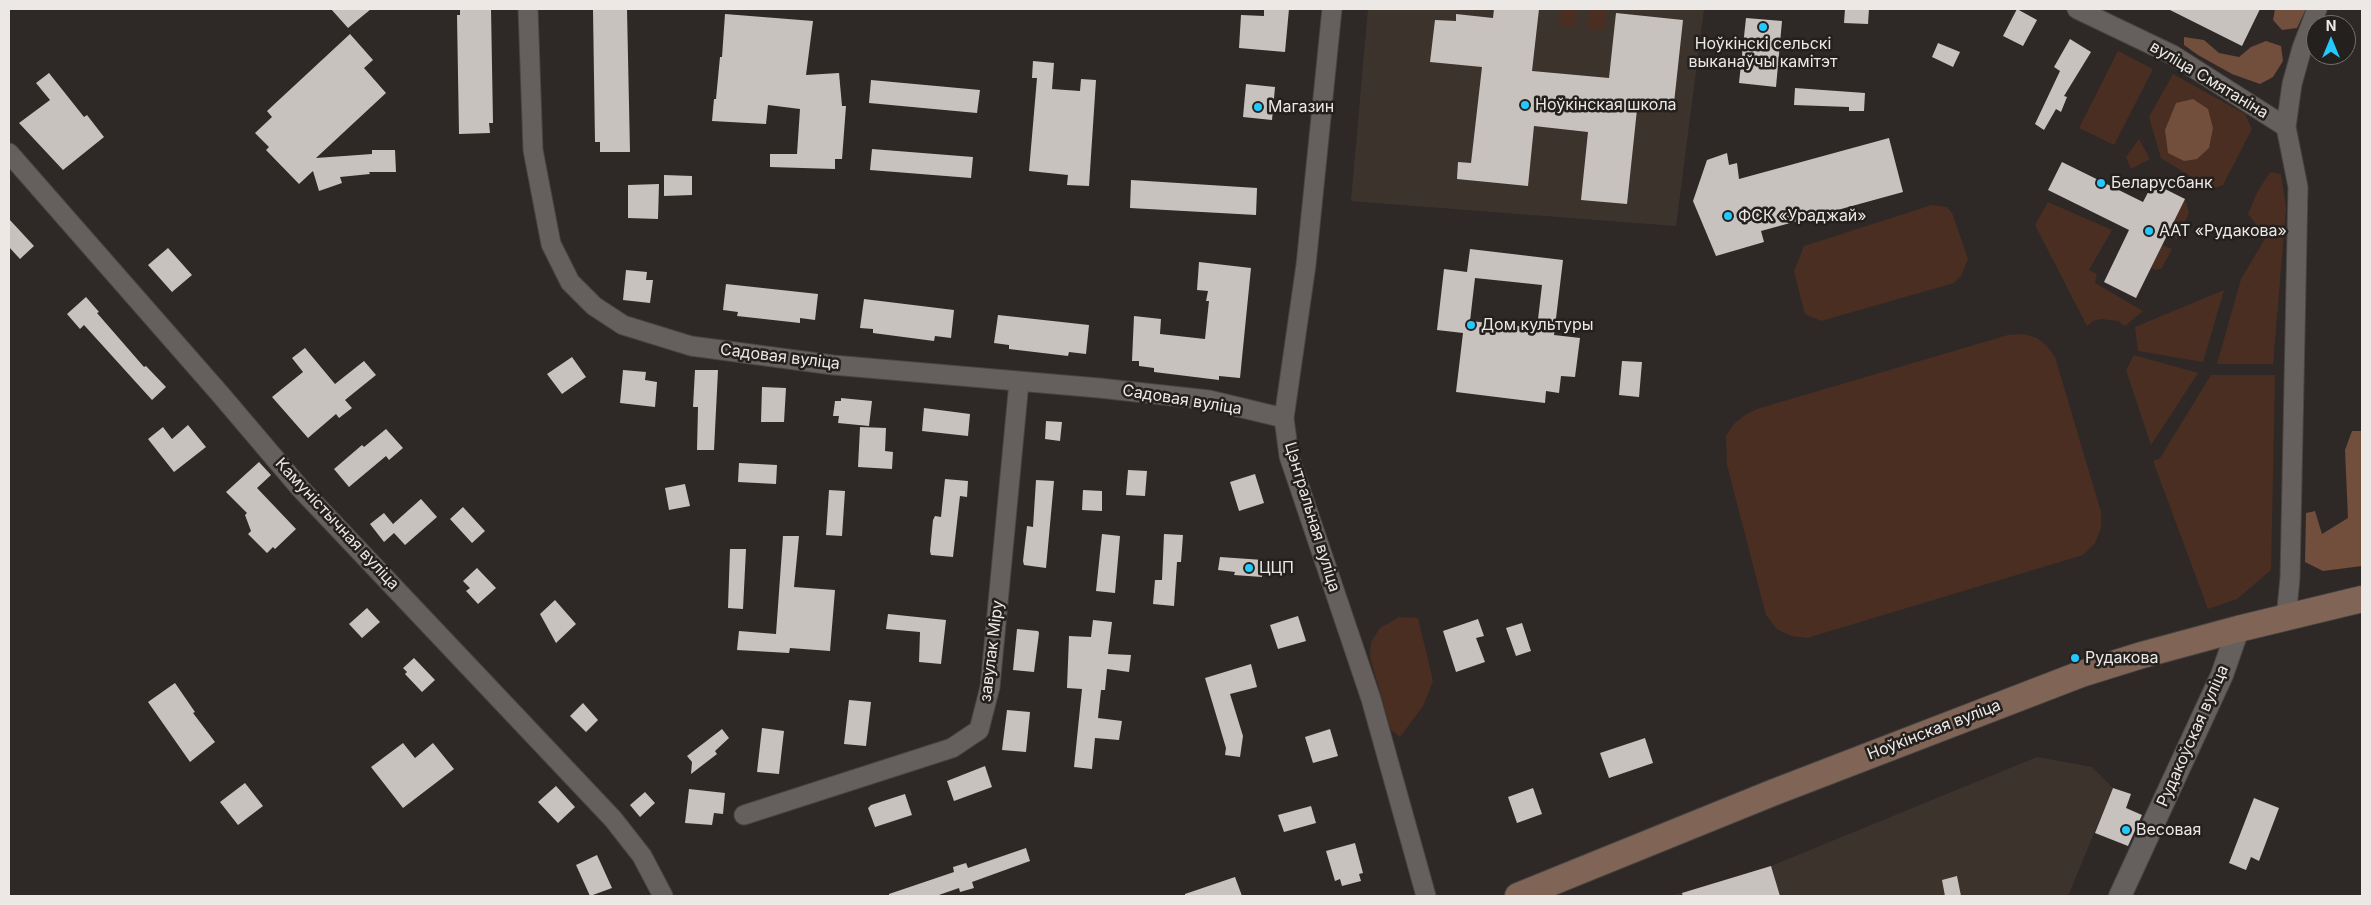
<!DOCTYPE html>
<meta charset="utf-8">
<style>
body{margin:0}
#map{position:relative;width:2371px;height:905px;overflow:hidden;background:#2e2927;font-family:Inter,sans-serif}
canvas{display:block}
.frame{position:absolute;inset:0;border:10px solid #ebe8e6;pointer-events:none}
.north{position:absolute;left:2306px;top:15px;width:50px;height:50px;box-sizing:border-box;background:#24201e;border:1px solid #74706e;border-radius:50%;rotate:0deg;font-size:14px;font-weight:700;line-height:20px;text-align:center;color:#ebe8e6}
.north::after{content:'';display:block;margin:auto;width:18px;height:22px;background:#23c9fe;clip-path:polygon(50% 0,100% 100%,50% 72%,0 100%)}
</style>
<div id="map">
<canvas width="2371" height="905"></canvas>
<div class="frame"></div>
<div class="north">N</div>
</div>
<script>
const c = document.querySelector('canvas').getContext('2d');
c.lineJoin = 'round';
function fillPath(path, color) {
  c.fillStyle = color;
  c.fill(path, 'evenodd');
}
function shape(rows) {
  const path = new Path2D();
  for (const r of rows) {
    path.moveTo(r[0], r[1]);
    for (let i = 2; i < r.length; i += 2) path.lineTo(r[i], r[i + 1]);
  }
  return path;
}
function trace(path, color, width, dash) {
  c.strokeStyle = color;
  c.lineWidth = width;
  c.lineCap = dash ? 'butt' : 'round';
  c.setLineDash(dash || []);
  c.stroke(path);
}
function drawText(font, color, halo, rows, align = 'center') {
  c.font = font + ' Inter,sans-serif';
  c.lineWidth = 5;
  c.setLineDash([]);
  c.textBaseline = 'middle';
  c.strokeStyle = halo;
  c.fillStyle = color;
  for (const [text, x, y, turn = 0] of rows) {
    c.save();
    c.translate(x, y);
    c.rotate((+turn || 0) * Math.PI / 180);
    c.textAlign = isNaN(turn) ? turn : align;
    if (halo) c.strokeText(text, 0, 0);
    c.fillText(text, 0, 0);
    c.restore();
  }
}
const built = shape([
 [1368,9,1704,9,1676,226,1351,201],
 [2037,757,2092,767,2113,788,2068,896,1670,896,1771,866]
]);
const green = shape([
 [1561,9,1577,9,1576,27,1560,26],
 [1589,9,1606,9,1605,30,1588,29],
 [2118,51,2153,69,2114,145,2079,128],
 [2173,74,2245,114,2252,129,2223,185,2211,189,2161,158,2149,117],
 [2139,139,2150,159,2131,169,2126,157],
 [2270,172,2281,174,2286,208,2273,364,2217,364,2241,279,2266,237,2248,214,2257,193],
 [2185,199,2189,213,2177,239,2167,234],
 [2048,202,2112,230,2089,270,2097,274,2095,283,2143,311,2125,326,2118,321,2101,319,2093,321,2087,326,2035,225],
 [1932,205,1947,207,1952,213,1968,259,1961,276,1954,283,1821,321,1805,314,1794,271,1804,246],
 [2162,245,2172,249,2162,268,2155,270,2151,268],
 [2224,290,2203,362,2138,351,2135,327],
 [2023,334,2037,338,2047,346,2055,357,2101,512,2101,528,2095,543,2083,555,1807,638,1791,636,1777,629,1766,615,1727,465,1726,436,1734,424,1745,415,1757,409,2008,335],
 [2134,355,2198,373,2151,445,2126,370],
 [2211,375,2275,375,2271,570,2237,599,2208,609,2153,461,2160,458],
 [1399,617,1418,618,1433,681,1423,706,1400,737,1391,730,1370,657,1371,642,1380,628]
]);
const forest = shape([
 [2275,9,2306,9,2297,28,2282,30,2273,20],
 [2184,37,2204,40,2219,53,2239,57,2251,47,2266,41,2281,46,2283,61,2273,77,2260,84,2232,74,2198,55,2184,45],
 [2193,99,2208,109,2213,128,2209,148,2197,159,2184,161,2168,153,2165,130,2176,103],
 [2352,431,2362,431,2362,566,2323,571,2305,562,2306,513,2315,511,2322,534,2348,518,2345,450]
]);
const building = shape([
 [331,9,371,9,348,28],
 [460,9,491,9,493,123,489,123,490,133,459,134,457,15,460,15],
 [598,9,627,9,630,152,600,152,600,142,595,142,593,10],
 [1264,9,1289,9,1285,52,1239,48,1241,15,1264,16],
 [1494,9,1539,9,1532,71,1609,78,1616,13,1683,20,1674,103,1638,100,1627,204,1581,200,1588,132,1534,126,1528,186,1457,179,1458,162,1471,163,1482,67,1430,62,1435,20,1456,21,1456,14,1493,18],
 [1845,9,1869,9,1868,24,1844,23],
 [2017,9,2037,20,2023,46,2003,36],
 [2168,9,2260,9,2242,46],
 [725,14,813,21,806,75,839,73,842,106,846,106,842,159,835,159,835,169,770,167,770,154,797,154,800,109,768,105,766,124,712,121,714,99,716,99,720,57,722,57],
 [1746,18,1782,21,1776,87,1739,83],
 [350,34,373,60,364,68,386,93,316,158,372,154,372,150,395,150,396,172,369,172,370,174,340,177,342,183,319,191,313,171,299,184,266,150,269,147,255,133,272,117,267,111],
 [2070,39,2091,52,2064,96,2067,97,2061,112,2056,109,2044,130,2035,124,2060,71,2054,67],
 [1938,43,1960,52,1953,67,1932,57],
 [1033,61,1054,63,1052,89,1080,91,1081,79,1096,80,1089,186,1067,185,1068,175,1029,171,1037,78,1032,78],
 [49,73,84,117,87,115,104,137,63,170,19,123,50,100,36,83],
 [871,80,980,90,977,113,869,103],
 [1246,84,1275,87,1272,120,1243,117],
 [1795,88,1865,93,1864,111,1849,111,1849,107,1794,105],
 [1889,138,1903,192,1761,231,1764,242,1716,256,1693,201,1707,160,1727,153,1729,165,1737,163,1739,179],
 [872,149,973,157,971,178,870,170],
 [2062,162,2143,202,2153,183,2185,199,2136,298,2104,282,2129,230,2048,190],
 [664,175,692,176,692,195,664,196],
 [1131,180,1257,188,1256,215,1130,208],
 [659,184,658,219,628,218,628,185],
 [9,219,34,246,20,259,9,247],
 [168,248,192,275,172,292,148,265],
 [1470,249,1563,260,1554,335,1580,338,1575,377,1561,376,1559,393,1546,391,1545,403,1456,392,1463,333,1437,330,1444,269,1467,272],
 [1475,278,1542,285,1537,328,1470,321],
 [1199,262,1251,268,1240,378,1219,376,1219,380,1154,372,1154,368,1139,366,1139,361,1132,361,1134,316,1161,319,1160,334,1205,339,1209,301,1206,301,1208,291,1197,290],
 [626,270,647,272,646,280,653,280,650,303,623,300],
 [726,284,818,294,815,320,800,318,800,323,737,316,738,312,723,310],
 [86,297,99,312,97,313,144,367,146,366,166,387,152,400,84,325,80,329,67,314],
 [864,299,954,310,951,338,935,336,934,341,873,333,873,329,860,328],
 [998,315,1089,325,1086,354,1069,352,1068,356,1009,349,1009,345,994,343],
 [305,348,335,384,364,361,376,375,345,400,352,408,339,418,336,414,308,438,272,397,303,372,292,358],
 [572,357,586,377,562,394,547,374],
 [1622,361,1642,362,1639,397,1619,395],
 [623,370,646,372,645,380,657,382,655,407,620,403],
 [695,370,718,370,714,450,697,450,698,407,693,407],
 [762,387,786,388,784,422,761,422],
 [841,398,872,401,869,426,838,423,839,416,833,416,835,401,841,401],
 [924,408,970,414,968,436,922,431],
 [1046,421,1062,422,1060,441,1045,439],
 [188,425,206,447,174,472,148,439,163,427,172,439],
 [860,427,886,428,885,451,893,452,892,469,858,467],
 [386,429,403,448,389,460,386,456,349,487,334,469,362,445,364,447],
 [259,462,271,475,257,488,296,529,275,549,273,547,267,553,248,534,251,531,245,515,247,513,226,492],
 [739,463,777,465,776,484,738,482],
 [1128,470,1147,471,1145,496,1126,495],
 [1255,474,1264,503,1239,511,1230,482],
 [945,479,968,481,967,497,960,496,953,557,931,555,930,551,933,520,935,516,941,517],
 [1036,480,1054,481,1046,568,1024,565,1023,561,1027,526,1033,527],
 [685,484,690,506,669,510,665,488],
 [829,490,845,491,842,536,826,535],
 [1083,490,1102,491,1102,511,1082,510],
 [421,499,437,517,405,545,394,533,384,542,370,524,384,513,393,524],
 [463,507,485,531,472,543,450,519],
 [1102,534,1120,536,1115,593,1096,591],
 [1164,534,1183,535,1181,562,1177,562,1174,606,1153,604,1155,580,1162,580],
 [783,536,799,536,794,587,835,590,830,651,790,648,789,653,737,650,739,631,776,634],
 [730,549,746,549,743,609,728,608],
 [1220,557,1263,560,1262,577,1234,575,1235,572,1218,570],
 [477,568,496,588,478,604,466,591,470,588,463,581],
 [555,600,576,624,556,643,540,614],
 [367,608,380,622,362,638,349,624],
 [888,614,946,620,941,664,919,662,920,632,886,629],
 [1298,616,1306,641,1278,649,1270,625],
 [1478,619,1484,636,1476,638,1485,662,1456,672,1443,631],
 [1093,620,1112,622,1108,654,1131,655,1129,672,1107,669,1105,690,1101,690,1098,718,1122,721,1119,740,1095,738,1092,769,1074,767,1082,689,1067,688,1069,636,1091,637],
 [1522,623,1531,651,1516,656,1506,628],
 [1017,629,1038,631,1039,633,1034,672,1013,670],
 [414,658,435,680,422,692,405,674,407,672,403,668],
 [1251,664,1257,687,1230,694,1243,736,1240,757,1225,755,1226,748,1205,678],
 [175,683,195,712,193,713,215,742,190,762,148,702],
 [849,700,871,702,866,746,844,744],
 [583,703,598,720,586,732,570,716],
 [1007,710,1030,712,1026,752,1002,750],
 [762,728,784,731,779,774,757,772],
 [722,729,729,738,715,751,717,754,691,774,692,762,687,756],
 [1330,729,1338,756,1313,763,1305,737],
 [1645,738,1653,763,1609,778,1600,753],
 [403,743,415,758,433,743,454,769,403,808,371,767],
 [985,766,992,787,954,801,947,781],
 [245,783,263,806,238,825,220,802],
 [556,786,575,807,558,823,538,802],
 [1533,788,1542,814,1517,823,1508,797],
 [2113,788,2131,794,2126,808,2142,815,2128,846,2095,833],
 [689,789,725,793,723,814,714,813,712,825,685,823],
 [645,792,655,803,640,817,630,805],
 [905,794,912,815,875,827,868,808,871,805],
 [2254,798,2279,808,2259,861,2251,857,2246,870,2229,863],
 [1311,806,1316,823,1284,832,1278,815],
 [1355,843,1363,873,1359,874,1361,881,1342,886,1340,879,1335,881,1326,851],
 [1026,848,1030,861,972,882,974,888,960,892,959,888,936,896,889,896,889,894,954,872,953,867,966,863,968,868],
 [597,855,612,888,590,896,576,865],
 [1771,866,1780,896,1683,896,1682,893],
 [1957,876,1961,896,1945,896,1942,880],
 [1235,877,1242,896,1185,896,1185,894]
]);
const minor = shape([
 [528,9,533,150,551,244,570,282,594,306,623,325,691,346,833,365,1099,388,1209,400,1284,418],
 [1332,9,1306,265,1284,418,1289,456,1371,699,1426,896],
 [2077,9,2173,55,2286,127],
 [9,153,221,395,300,488,613,819,642,856,663,896],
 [2286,618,2290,578,2298,187,2286,127,2292,84,2302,48,2317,9],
 [744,815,952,748,979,730,990,687,1019,382]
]);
const tertiary = shape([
 [2120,896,2222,675,2238,629]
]);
const secondary = shape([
 [1518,896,1772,793,2081,674,2142,655,2238,629,2362,599]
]);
const markers = [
 [1763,27,5,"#23c9fe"],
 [1525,105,5,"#23c9fe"],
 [1258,107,5,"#23c9fe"],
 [2101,183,5,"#23c9fe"],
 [1728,216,5,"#23c9fe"],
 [2149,231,5,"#23c9fe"],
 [1471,325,5,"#23c9fe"],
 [1249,568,5,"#23c9fe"],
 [2075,658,5,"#23c9fe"],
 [2126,830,5,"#23c9fe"]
];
const poiNames = [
 ["Ноўкінскі сельскі",1763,44,"center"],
 ["выканаўчы камітэт",1763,62,"center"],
 ["Ноўкінская школа",1535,105],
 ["Магазин",1268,107],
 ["Беларусбанк",2111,183],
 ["ФСК «Ураджай»",1738,216],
 ["ААТ «Рудакова»",2159,231],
 ["Дом культуры",1481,325],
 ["ЦЦП",1259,568],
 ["Рудакова",2085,658],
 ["Весовая",2136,830]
];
const streetNames = [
 ["вуліца Смятаніна",2209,80,31],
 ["Садовая вуліца",780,357,7],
 ["Садовая вуліца",1182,400,9],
 ["Цэнтральная вуліца",1312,517,73],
 ["Камуністычная вуліца",337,524,47],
 ["завулак Міру",992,651,-83],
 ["Ноўкінская вуліца",1934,730,-21],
 ["Рудакоўская вуліца",2193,736,-66]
];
fillPath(built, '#3d332d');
fillPath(green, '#4a2e21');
fillPath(forest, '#724e3c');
fillPath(building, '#c8c2bf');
trace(minor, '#494543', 21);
trace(tertiary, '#494543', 24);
trace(secondary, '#494543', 28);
trace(minor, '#65605d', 19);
trace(tertiary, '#65605d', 22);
trace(secondary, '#806557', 26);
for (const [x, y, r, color] of markers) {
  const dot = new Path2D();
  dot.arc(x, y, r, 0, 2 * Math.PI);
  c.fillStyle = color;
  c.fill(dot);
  trace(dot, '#24201e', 2);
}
drawText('16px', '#ebe8e6', '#24201e', poiNames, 'left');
drawText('16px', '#ebe8e6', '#24201e', streetNames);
</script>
